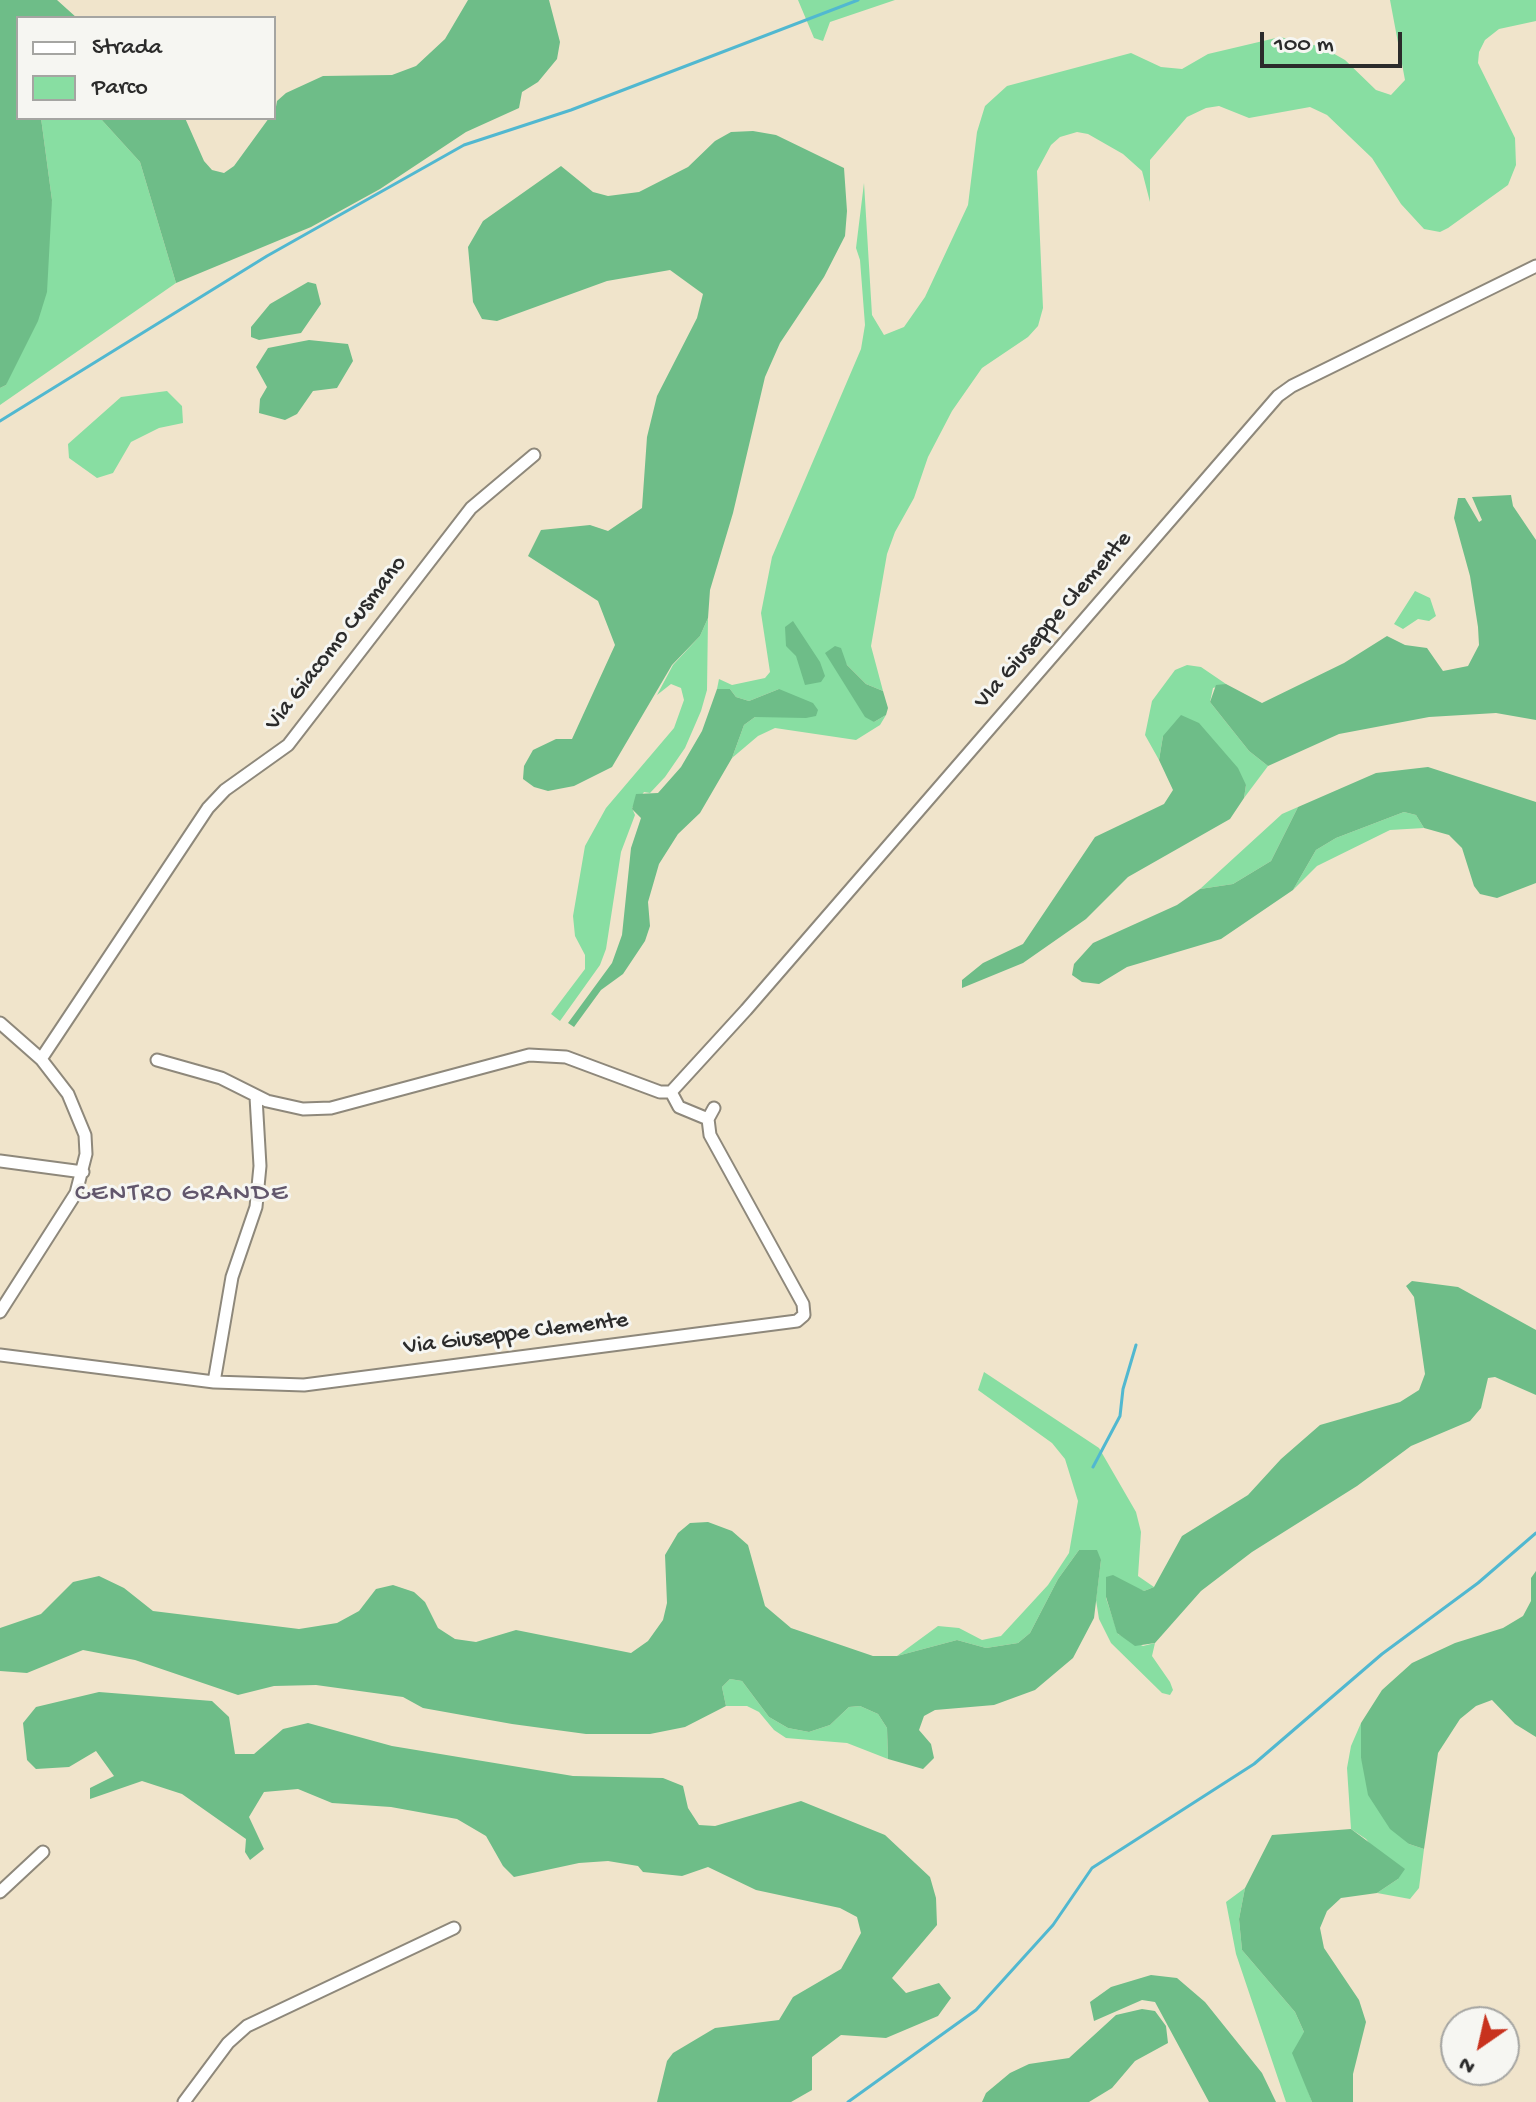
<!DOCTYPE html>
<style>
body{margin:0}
#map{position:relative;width:1536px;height:2102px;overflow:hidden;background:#f0e4cb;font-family:"Gochi Hand",sans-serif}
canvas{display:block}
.legend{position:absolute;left:16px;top:16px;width:260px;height:104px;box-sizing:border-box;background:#f6f6f2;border:2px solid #a5a5a2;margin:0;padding:10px 14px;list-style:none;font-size:24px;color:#2b2b2b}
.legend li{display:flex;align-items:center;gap:16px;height:40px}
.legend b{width:40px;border:2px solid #a5a5a2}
.north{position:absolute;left:1440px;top:2006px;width:80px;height:80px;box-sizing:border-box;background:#f6f6f2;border:2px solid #a5a5a2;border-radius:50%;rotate:214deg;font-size:22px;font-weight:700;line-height:32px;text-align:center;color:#2b2b2b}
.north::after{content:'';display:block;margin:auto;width:28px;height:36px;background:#c8321e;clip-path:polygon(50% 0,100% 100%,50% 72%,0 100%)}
.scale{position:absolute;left:1260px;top:32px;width:142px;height:36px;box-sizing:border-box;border:4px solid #2b2b2b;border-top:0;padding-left:10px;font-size:24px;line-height:28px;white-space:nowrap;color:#2b2b2b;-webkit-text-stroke:6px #f6f6f2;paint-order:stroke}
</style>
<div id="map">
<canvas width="1536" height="2102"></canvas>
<ul class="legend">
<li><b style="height:10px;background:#fff"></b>Strada</li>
<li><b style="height:22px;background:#88dea2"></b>Parco</li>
</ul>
<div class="north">N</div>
<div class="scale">100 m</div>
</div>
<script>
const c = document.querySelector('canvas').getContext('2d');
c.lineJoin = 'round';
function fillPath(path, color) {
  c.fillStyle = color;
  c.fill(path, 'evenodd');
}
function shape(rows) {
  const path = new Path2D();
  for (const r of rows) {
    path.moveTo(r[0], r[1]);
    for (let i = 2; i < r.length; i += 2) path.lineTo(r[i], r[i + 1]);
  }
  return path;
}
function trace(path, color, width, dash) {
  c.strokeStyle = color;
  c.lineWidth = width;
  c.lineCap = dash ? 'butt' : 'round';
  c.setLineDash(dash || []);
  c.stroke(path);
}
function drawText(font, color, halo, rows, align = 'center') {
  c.font = font + ' "Gochi Hand",sans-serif';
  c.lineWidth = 6;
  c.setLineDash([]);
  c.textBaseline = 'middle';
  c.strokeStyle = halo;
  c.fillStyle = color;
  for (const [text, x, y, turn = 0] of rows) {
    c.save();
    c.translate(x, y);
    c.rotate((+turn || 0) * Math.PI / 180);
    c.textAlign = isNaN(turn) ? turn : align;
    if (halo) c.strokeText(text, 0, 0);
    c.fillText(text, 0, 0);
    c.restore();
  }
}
const green = shape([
 [798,0,895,0,830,22,823,41,814,38],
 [1390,0,1536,0,1536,21,1499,29,1485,40,1479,52,1478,63,1515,138,1516,165,1508,185,1448,228,1440,232,1424,229,1401,204,1372,158,1327,115,1310,107,1249,118,1219,106,1206,108,1187,117,1150,160,1150,202,1142,171,1123,154,1088,134,1077,132,1060,137,1051,145,1037,171,1043,308,1038,326,1028,337,982,368,952,411,928,457,914,498,895,532,887,554,871,646,883,691,866,684,847,665,835,646,874,722,886,715,880,725,856,740,775,728,758,736,732,758,744,725,755,717,768,716,779,689,749,701,736,697,730,689,717,689,719,679,732,685,765,678,770,672,761,613,772,557,861,349,865,325,860,260,856,248,864,183,872,315,884,335,904,327,925,297,968,205,977,132,985,106,1007,86,1131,53,1161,67,1182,69,1208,54,1280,37,1322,47,1345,60,1376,90,1391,95,1405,80],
 [41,118,100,118,140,162,176,283,0,405,0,388,6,385,52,200],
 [167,391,182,406,183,423,159,428,131,442,113,473,97,478,69,458,68,444,121,397],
 [1415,591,1430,598,1436,616,1429,621,1418,619,1403,629,1394,624],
 [708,618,707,690,701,711,685,748,665,777,650,793,644,792,632,808,635,815,621,852,606,949,600,965,560,1021,551,1014,585,969,585,955,575,936,573,916,585,846,606,808,674,728,684,700,681,688,671,684,657,695,673,665,700,636],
 [1187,665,1201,667,1226,684,1213,688,1210,702,1249,751,1268,766,1244,798,1246,785,1163,736,1159,760,1145,735,1152,701,1175,670],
 [1298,807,1271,861,1233,884,1200,889,1282,814],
 [1404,812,1416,815,1424,828,1390,830,1317,866,1293,890,1316,850,1336,838],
 [984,1372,1099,1448,1136,1512,1141,1532,1138,1576,1154,1587,1144,1591,1106,1578,1106,1598,1118,1634,1143,1646,1155,1643,1152,1656,1170,1682,1173,1690,1170,1695,1162,1693,1111,1643,1099,1619,1096,1600,1101,1560,1079,1550,1058,1579,1030,1633,1018,1643,986,1648,957,1640,897,1656,938,1626,959,1628,982,1640,1001,1636,1048,1585,1069,1553,1078,1501,1065,1459,1052,1443,978,1390],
 [730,1679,742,1681,769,1717,788,1728,809,1732,830,1725,849,1707,860,1706,878,1714,887,1728,888,1759,847,1743,786,1738,774,1730,759,1712,747,1706,726,1706,722,1687],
 [1361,1723,1361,1758,1409,1844,1424,1849,1419,1888,1410,1899,1377,1893,1398,1879,1366,1839,1351,1829,1347,1768,1351,1746],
 [1245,1888,1239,1919,1242,1950,1295,2012,1304,2032,1304,2080,1312,2102,1286,2102,1236,1954,1226,1902]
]);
const forest = shape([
 [0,0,57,0,77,18,18,18,18,118,41,118,52,200,47,292,38,321,6,385,0,388],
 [468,0,549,0,560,42,557,59,538,82,522,92,519,108,466,132,380,189,311,227,176,283,140,162,100,118,185,118,204,161,212,170,224,173,234,166,269,118,274,118,277,101,286,93,323,76,392,75,416,66,445,39],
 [753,131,776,135,844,168,847,211,845,236,824,277,780,343,765,377,733,513,710,590,708,618,700,636,672,665,612,767,574,786,548,791,534,787,523,779,524,766,533,750,556,739,572,739,615,645,598,601,528,556,541,530,590,525,608,531,642,508,647,437,657,396,697,318,703,294,670,270,607,281,497,321,482,319,473,302,468,247,483,221,561,166,593,192,608,196,639,192,688,167,715,141,731,132],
 [308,282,316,284,321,304,301,333,259,340,251,337,251,327,270,304],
 [309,340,348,344,353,361,337,388,313,391,297,414,285,420,259,413,260,399,267,387,256,367,268,348],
 [1511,495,1513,506,1536,540,1536,720,1496,713,1429,717,1339,734,1268,766,1249,751,1210,702,1216,685,1226,684,1262,703,1344,663,1387,636,1405,645,1427,648,1443,671,1468,666,1479,645,1478,627,1470,576,1454,518,1458,498,1465,498,1479,522,1482,520,1472,497],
 [793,621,820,662,825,676,821,682,805,685,796,656,786,646,785,627],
 [835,646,841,648,847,665,866,684,883,691,888,708,886,715,874,722,865,717,825,653],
 [717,689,730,689,736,697,749,701,779,689,813,703,818,710,816,716,806,718,755,717,744,725,732,758,700,813,678,834,659,864,648,902,650,926,645,941,623,974,601,990,574,1027,568,1023,612,963,622,935,631,848,641,818,632,809,636,794,658,793,681,767,702,731],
 [1181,715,1199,723,1238,768,1246,785,1244,798,1230,819,1128,877,1086,919,1023,963,962,988,962,980,983,963,1023,944,1095,837,1164,804,1173,790,1159,760,1163,736],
 [1428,767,1536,802,1536,883,1497,898,1480,894,1474,886,1462,848,1449,835,1424,828,1416,815,1404,812,1336,838,1316,850,1293,890,1221,939,1127,967,1099,984,1082,982,1072,975,1074,964,1093,943,1177,905,1200,889,1233,884,1271,861,1298,807,1376,773],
 [1412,1281,1458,1287,1536,1330,1536,1395,1495,1377,1488,1378,1481,1408,1470,1421,1411,1446,1357,1486,1252,1552,1201,1591,1155,1643,1135,1646,1117,1633,1106,1597,1106,1577,1113,1575,1144,1591,1154,1587,1182,1536,1248,1495,1281,1459,1320,1425,1400,1402,1419,1390,1425,1374,1414,1297,1406,1286],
 [708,1522,732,1531,748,1545,765,1606,791,1628,873,1656,897,1656,957,1640,986,1648,1018,1643,1030,1633,1058,1579,1079,1550,1097,1550,1101,1560,1094,1618,1073,1658,1035,1690,994,1705,935,1710,924,1716,919,1730,931,1744,934,1758,923,1769,888,1759,887,1728,878,1714,860,1706,849,1707,830,1725,809,1732,788,1728,769,1717,742,1681,730,1679,722,1687,726,1706,685,1727,650,1734,586,1734,512,1724,423,1708,403,1697,316,1685,274,1686,238,1695,135,1660,83,1650,27,1673,0,1671,0,1628,41,1614,73,1582,99,1576,124,1588,153,1611,299,1629,337,1623,359,1611,376,1589,393,1585,414,1592,425,1602,438,1628,455,1639,476,1642,516,1630,631,1653,648,1641,663,1620,667,1603,665,1555,678,1533,690,1523],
 [1536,1571,1536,1737,1515,1724,1492,1700,1476,1706,1460,1719,1438,1753,1424,1849,1409,1844,1390,1829,1368,1795,1361,1758,1361,1723,1382,1690,1412,1663,1455,1643,1503,1628,1523,1616,1531,1601,1531,1578],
 [99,1692,212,1701,229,1717,235,1754,254,1754,283,1729,308,1723,392,1746,573,1776,663,1778,683,1786,688,1808,699,1825,715,1826,801,1801,885,1835,930,1877,936,1898,937,1925,892,1978,906,1993,939,1983,951,1998,938,2016,886,2038,841,2035,812,2057,812,2090,791,2102,657,2102,667,2061,673,2053,715,2028,779,2020,793,1997,841,1969,861,1933,857,1917,840,1908,756,1890,708,1867,682,1876,643,1872,638,1866,608,1861,579,1863,514,1877,503,1866,486,1836,457,1819,391,1807,332,1803,298,1789,264,1792,249,1817,264,1849,250,1860,245,1852,246,1839,182,1794,142,1781,90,1799,90,1788,114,1776,96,1751,69,1767,36,1769,27,1760,23,1723,36,1707],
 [1351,1829,1405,1869,1398,1879,1377,1893,1341,1898,1327,1911,1320,1928,1324,1948,1359,2000,1366,2022,1353,2074,1353,2102,1312,2102,1292,2053,1304,2032,1295,2012,1242,1950,1239,1919,1245,1888,1272,1835],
 [1151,1975,1177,1978,1205,2002,1262,2073,1276,2102,1209,2102,1155,2002,1142,2000,1094,2021,1090,2002,1111,1987],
 [1142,2009,1155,2011,1166,2026,1168,2043,1135,2061,1112,2088,1089,2102,982,2102,986,2093,1010,2073,1029,2064,1069,2058,1116,2015]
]);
const stream = shape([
 [0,421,267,256,464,145,571,110,858,0],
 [1093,1467,1120,1416,1123,1389,1136,1345],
 [848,2102,976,2010,1053,1925,1092,1868,1254,1764,1382,1654,1478,1583,1536,1533]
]);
const street = shape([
 [0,1023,41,1059,68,1094,85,1135,86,1154,76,1193,0,1312],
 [41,1059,208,808,225,790,288,745,471,508,534,455],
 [157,1060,221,1078,267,1101,303,1109,331,1108,529,1055,566,1057,660,1092,671,1092],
 [671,1092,746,1010,1278,396,1292,386,1536,266],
 [671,1092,679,1107,708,1119],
 [0,1161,83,1172],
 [0,1355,214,1382,304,1385,797,1321,804,1315,803,1304,710,1135,708,1119,714,1108],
 [214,1382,232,1277,256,1207,260,1166,256,1097],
 [0,1892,43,1852],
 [184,2102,228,2043,247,2026,454,1928]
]);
const streetNames = [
 ["VIa Giuseppe Clemente",1054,621,-49],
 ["Via Giacomo Cusmano",337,644,-52],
 ["Via Giuseppe Clemente",516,1335,-7]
];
const neighbourhoodNames = [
 ["CENTRO GRANDE",182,1195]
];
fillPath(green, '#88dea2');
fillPath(forest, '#6ebd88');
trace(stream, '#51b8d0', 3);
trace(street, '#8e887b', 15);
trace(street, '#fff', 11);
drawText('24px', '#2b2b2b', '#f6f6f2', streetNames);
c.letterSpacing = '2px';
drawText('26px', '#62576c', '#f6f6f2', neighbourhoodNames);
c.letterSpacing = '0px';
</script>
